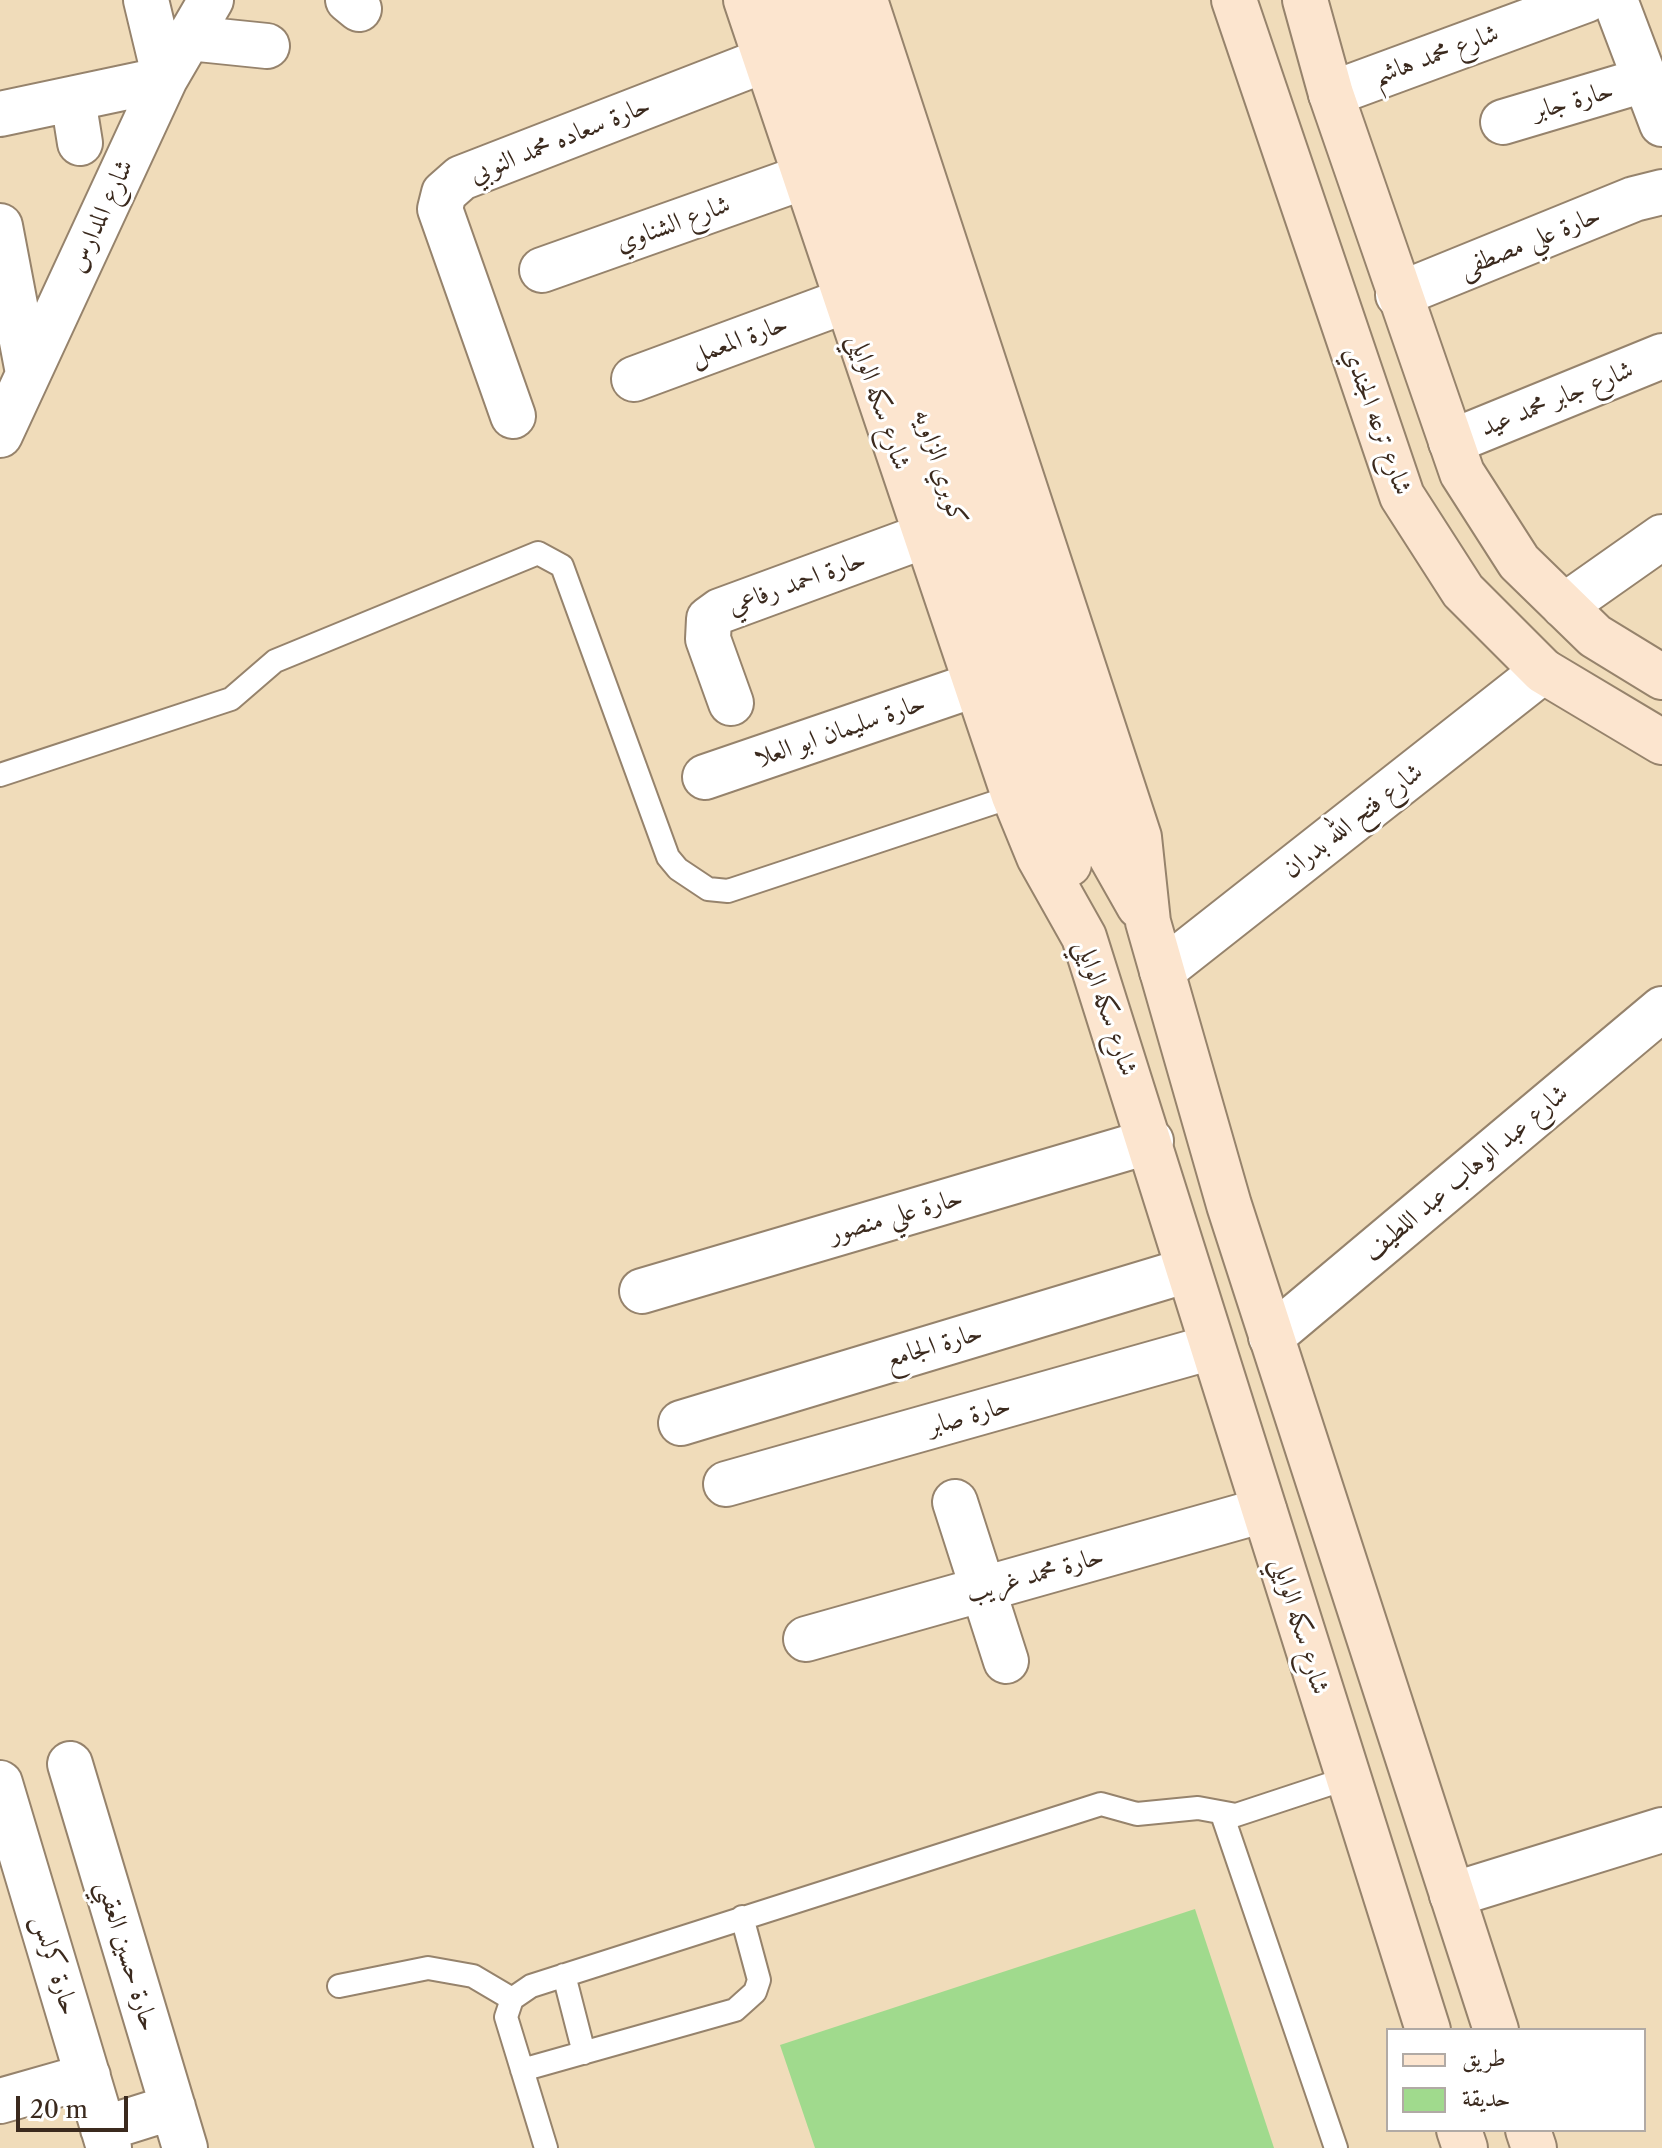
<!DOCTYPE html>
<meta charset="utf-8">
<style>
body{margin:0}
#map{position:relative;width:1662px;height:2148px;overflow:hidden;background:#f0dcba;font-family:"Libre Caslon Text",Amiri,serif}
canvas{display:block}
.legend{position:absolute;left:1386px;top:2028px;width:260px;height:104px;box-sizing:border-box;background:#fff;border:2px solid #b1aaa5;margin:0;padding:10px 14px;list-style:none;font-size:24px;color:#3b2a1e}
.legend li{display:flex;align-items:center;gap:16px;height:40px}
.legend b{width:40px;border:2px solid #b1aaa5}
.scale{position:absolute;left:16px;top:2096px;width:112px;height:36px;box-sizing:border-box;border:4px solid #3b2a1e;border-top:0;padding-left:10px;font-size:24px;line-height:28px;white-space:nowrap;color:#3b2a1e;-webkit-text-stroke:6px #fff;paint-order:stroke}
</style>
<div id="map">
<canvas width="1662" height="2148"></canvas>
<ul class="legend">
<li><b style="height:10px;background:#fce5cf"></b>طريق</li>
<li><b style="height:22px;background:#a0da8d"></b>حديقة</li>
</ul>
<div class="scale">20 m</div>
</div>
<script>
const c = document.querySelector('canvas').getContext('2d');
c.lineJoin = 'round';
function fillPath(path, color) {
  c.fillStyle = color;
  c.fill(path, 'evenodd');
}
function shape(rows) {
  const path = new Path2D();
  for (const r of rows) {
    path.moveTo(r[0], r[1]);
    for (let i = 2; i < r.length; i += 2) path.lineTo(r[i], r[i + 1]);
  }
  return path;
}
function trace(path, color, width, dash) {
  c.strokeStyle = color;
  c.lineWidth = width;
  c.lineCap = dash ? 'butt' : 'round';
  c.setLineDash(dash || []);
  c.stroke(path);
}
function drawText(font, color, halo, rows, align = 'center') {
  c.font = font + ' "Libre Caslon Text",Amiri,serif';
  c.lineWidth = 6;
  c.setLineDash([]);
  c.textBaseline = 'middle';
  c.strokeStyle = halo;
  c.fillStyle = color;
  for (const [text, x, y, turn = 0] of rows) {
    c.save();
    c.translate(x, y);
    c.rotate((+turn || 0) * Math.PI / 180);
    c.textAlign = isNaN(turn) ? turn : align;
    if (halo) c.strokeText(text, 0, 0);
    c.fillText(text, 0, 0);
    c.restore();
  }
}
const green = shape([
 [1195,1909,1274,2148,815,2148,780,2045]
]);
const service = shape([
 [0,775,231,699,275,661,538,553,562,566,668,857,678,869,708,889,728,891,1014,796],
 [1222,1814,1336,2148],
 [564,1975,584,2053],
 [339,1986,428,1968,473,1976,512,1999],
 [522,2070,735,2010,755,1992,759,1980,742,1917],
 [546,2148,506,2017,512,1999,531,1986,1101,1804,1137,1814,1198,1808,1236,1815,1348,1778]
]);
const minor = shape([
 [348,0,359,9],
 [1615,0,1662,124],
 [189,38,267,46],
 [1331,94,1586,0],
 [73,99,80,143],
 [0,114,165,79,146,0],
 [1503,122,1644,80],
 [0,226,28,373],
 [542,270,804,177],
 [1398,295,1634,199,1662,192],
 [634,379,845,301],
 [513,416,440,209,444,193,461,178,765,60],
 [0,435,165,79,211,0],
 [1451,442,1662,356],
 [1564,606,1662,537],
 [731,703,708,639,709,619,720,611,924,536],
 [705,777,974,685],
 [1162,971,1543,671],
 [642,1291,1151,1141],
 [1271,1337,1662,1009],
 [681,1423,1188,1270],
 [726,1484,1212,1347],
 [955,1502,1006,1661],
 [806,1639,1264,1510],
 [70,1764,185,2148],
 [0,1783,109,2148],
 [1452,1895,1662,1830],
 [0,2101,88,2076],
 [103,2129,173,2107]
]);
const secondary = shape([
 [746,0,1014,796,1039,857,1084,937,1428,2030],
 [786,0,1069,864],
 [827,0,1105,846,1139,906],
 [865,0,1139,837,1148,922,1229,1205,1496,2030],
 [1234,0,1402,496,1463,591,1543,671,1662,742],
 [1305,0,1331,94,1462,473,1519,562,1595,636,1662,677],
 [1459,2130,1465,2148],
 [1528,2130,1534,2148]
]);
const streetNames = [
 ["شارع محمد هاشم",1436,55,-20],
 ["حارة جابر",1573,101,-16],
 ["حارة سعاده محمد النوبي",560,140,-22],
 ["شارع المدارس",101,216,-65],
 ["شارع الشناوي",673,224,-20],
 ["حارة علي مصطفى",1530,242,-22],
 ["حارة المعمل",739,340,-20],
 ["شارع جابر محمد عيد",1557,399,-22],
 ["شارع سكه الوايلي",879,402,71],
 ["شارع ترعه الجندي",1377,421,70],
 ["كوبري الزاويه",940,467,72],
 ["حارة احمد رفاعي",797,583,-20],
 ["حارة سليمان ابو العلا",840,731,-19],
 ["شارع فتح الله بدران",1353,821,-38],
 ["شارع سكه الوايلي",1106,1008,71],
 ["شارع عبد الوهاب عبد اللطيف",1466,1173,-40],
 ["حارة علي منصور",896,1216,-16],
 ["حارة الجامع",934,1346,-17],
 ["حارة صابر",969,1416,-16],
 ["حارة محمد غريب",1035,1575,-16],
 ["شارع سكه الوايلي",1300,1626,73],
 ["حارة حسين العقبي",127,1956,73],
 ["حارة كرلس",55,1965,73]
];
fillPath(green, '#a0da8d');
trace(service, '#96836c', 26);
trace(minor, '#96836c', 48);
trace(secondary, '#96836c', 48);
trace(service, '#fff', 22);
trace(minor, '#fff', 44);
trace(secondary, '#fce5cf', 44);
drawText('26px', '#3b2a1e', '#fff', streetNames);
</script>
